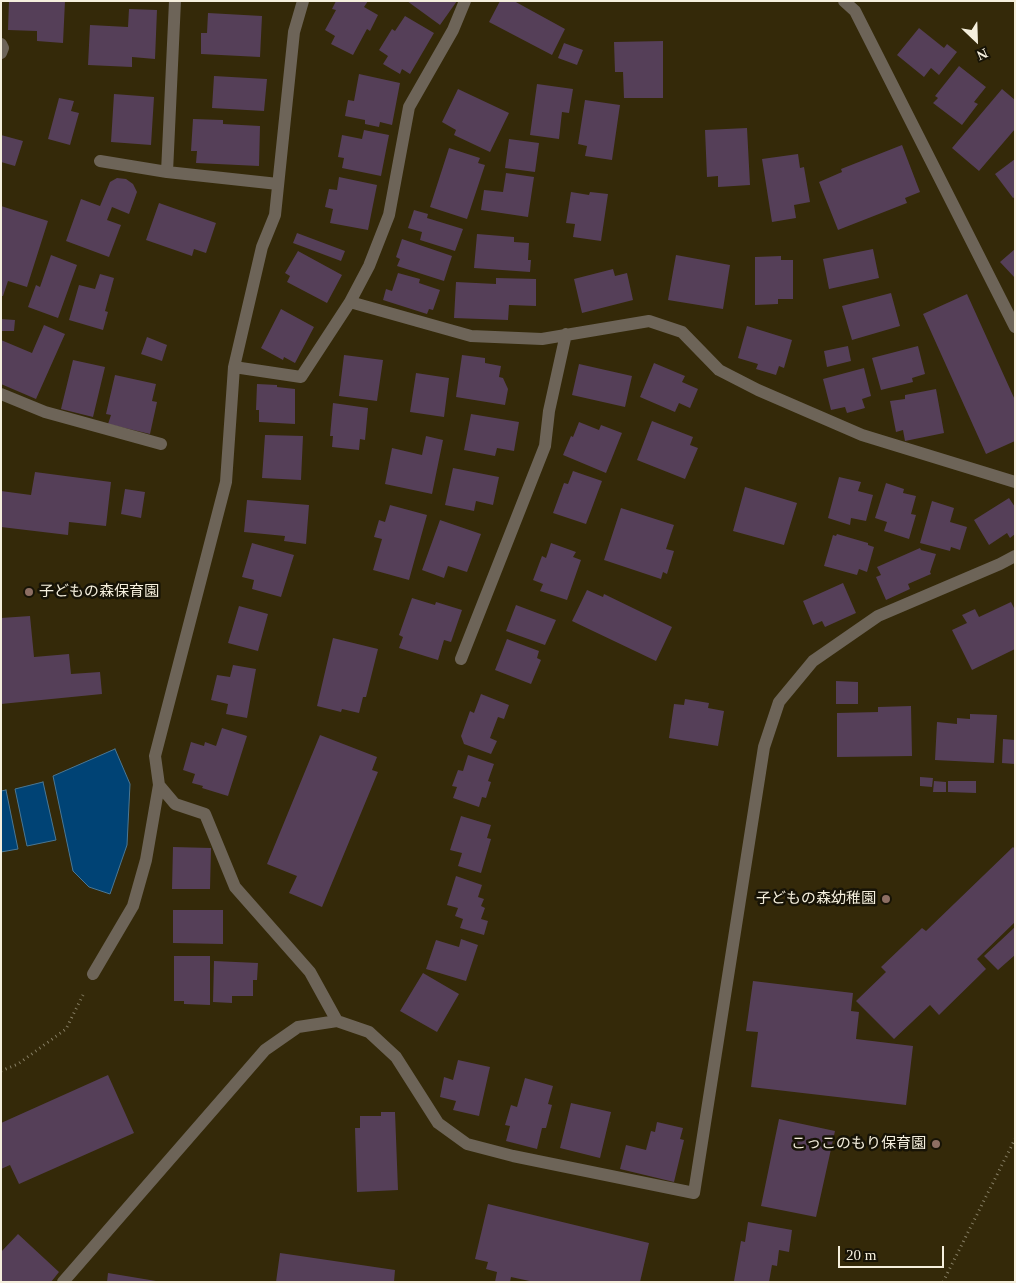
<!DOCTYPE html>
<meta charset="utf-8">
<style>
body{margin:0}
#map{position:relative;width:1016px;height:1283px;overflow:hidden;background:#342909;font-family:"Times New Roman",serif}
canvas{display:block}
.frame{position:absolute;inset:0;border:2px solid #f5efdd;pointer-events:none}
.north{position:absolute;left:951px;top:15px;width:50px;height:50px;-webkit-text-stroke:4px #171306;paint-order:stroke;rotate:156deg;font-size:14px;font-weight:700;line-height:20px;text-align:center;color:#f5efdd}
.north::after{content:'';display:block;margin:auto;width:18px;height:22px;background:#f5efdd;clip-path:polygon(50% 0,100% 100%,50% 72%,0 100%)}
.scale{position:absolute;left:838px;top:1246px;width:106px;height:22px;box-sizing:border-box;border:2px solid #f5efdd;border-top:0;padding-left:6px;font-size:15px;line-height:18px;white-space:nowrap;color:#f5efdd;-webkit-text-stroke:4px #171306;paint-order:stroke}
</style>
<div id="map">
<canvas width="1016" height="1283"></canvas>
<div class="frame"></div>
<div class="north">N</div>
<div class="scale">20 m</div>
</div>
<script>
const c = document.querySelector('canvas').getContext('2d');
c.lineJoin = 'round';
function fillPath(path, color) {
  c.fillStyle = color;
  c.fill(path, 'evenodd');
}
function shape(rows) {
  const path = new Path2D();
  for (const r of rows) {
    path.moveTo(r[0], r[1]);
    for (let i = 2; i < r.length; i += 2) path.lineTo(r[i], r[i + 1]);
  }
  return path;
}
function trace(path, color, width, dash) {
  c.strokeStyle = color;
  c.lineWidth = width;
  c.lineCap = dash ? 'butt' : 'round';
  c.setLineDash(dash || []);
  c.stroke(path);
}
function drawText(font, color, halo, rows, align = 'center') {
  c.font = font + ' "Times New Roman","Noto Sans JP",serif';
  c.lineWidth = 5;
  c.setLineDash([]);
  c.textBaseline = 'middle';
  c.strokeStyle = halo;
  c.fillStyle = color;
  for (const [text, x, y, turn = 0] of rows) {
    c.save();
    c.translate(x, y);
    c.rotate((+turn || 0) * Math.PI / 180);
    c.textAlign = isNaN(turn) ? turn : align;
    if (halo) c.strokeText(text, 0, 0);
    c.fillText(text, 0, 0);
    c.restore();
  }
}
const water = shape([
 [115,749,130,784,127,845,110,894,89,887,73,871,53,776,115,749],
 [43,782,56,840,27,846,15,789,43,782],
 [6,790,18,849,1,852,1,791,6,790]
]);
const building = shape([
 [9,1,65,1,63,43,37,41,37,31,8,30],
 [336,1,368,1,364,7,378,15,370,31,367,29,353,55,331,44,335,36,325,30,336,10,332,9],
 [407,1,457,1,440,25],
 [500,1,514,1,565,29,552,55,489,22],
 [129,9,157,10,155,59,132,57,132,67,88,65,90,25,128,27],
 [208,13,262,16,260,57,201,54,201,33,207,33],
 [405,16,434,33,410,74,402,69,400,74,383,64,388,56,379,50,392,29,395,31],
 [919,28,944,48,947,44,957,52,939,75,931,68,924,77,897,55],
 [663,41,663,98,624,98,623,72,615,72,614,42],
 [564,43,583,50,577,65,558,58],
 [959,66,986,87,974,102,978,104,962,125,933,103,938,98,935,96],
 [359,74,400,83,392,125,380,122,379,127,365,124,365,120,345,116,348,100,354,101],
 [214,76,267,79,264,111,212,108],
 [537,84,573,89,569,113,562,112,559,139,530,135],
 [458,89,509,113,490,152,454,135,456,130,442,122],
 [1002,89,1015,100,1015,129,979,171,952,148],
 [114,94,154,97,151,145,111,142],
 [59,98,74,101,71,111,79,113,70,145,48,139],
 [585,100,620,105,612,160,585,156,587,146,578,144],
 [193,119,223,120,223,124,260,126,259,166,196,163,197,151,191,151],
 [747,128,750,185,718,187,718,176,707,177,705,130],
 [364,130,389,135,381,176,342,168,344,158,338,157,342,135,362,139],
 [1,135,23,141,15,166,1,162],
 [509,139,539,143,535,172,505,168],
 [902,145,920,192,905,198,907,203,838,230,819,182,842,172,841,169],
 [449,148,480,158,478,163,485,165,467,219,430,207],
 [798,154,800,168,804,167,810,202,794,205,796,218,772,222,762,159],
 [1015,159,1015,197,1013,198,995,174],
 [506,173,534,177,528,217,481,210,484,190,503,192],
 [339,177,377,185,368,230,330,223,333,209,325,207,329,189,337,190],
 [117,178,126,179,133,184,137,192,129,214,112,207,107,220,121,225,109,257,66,241,81,199,100,206,110,182],
 [571,192,589,195,590,192,608,194,601,241,573,237,575,224,566,223],
 [159,203,216,223,206,253,194,249,192,256,146,240],
 [1,206,48,221,27,287,8,281,3,296,1,296],
 [414,210,428,214,427,218,463,229,455,251,420,240,422,232,408,228],
 [297,233,345,251,341,261,293,243],
 [477,234,514,237,514,242,529,243,528,260,531,260,530,272,474,268],
 [402,239,452,256,444,281,397,266,400,259,396,257],
 [873,249,879,278,829,289,823,259],
 [1015,249,1015,278,1000,262],
 [298,251,342,275,327,303,287,282,290,276,285,273],
 [51,255,77,265,58,318,28,307,36,285,40,287],
 [676,255,730,265,723,309,668,300],
 [781,256,781,260,793,260,793,299,778,299,778,304,755,305,755,257],
 [613,269,615,276,627,273,633,300,582,313,574,279],
 [398,273,420,279,419,283,440,290,433,310,429,309,427,314,383,300,386,289,392,291],
 [100,274,114,278,105,311,108,312,103,330,69,320,79,285,95,289],
 [496,278,536,279,536,306,509,305,508,320,454,318,456,282,496,284],
 [891,293,900,326,852,340,842,306],
 [967,294,1015,400,1015,441,986,454,923,314],
 [281,309,314,327,295,363,284,357,283,360,261,348],
 [1,319,15,320,14,331,1,331],
 [44,325,65,334,36,399,1,384,1,340,32,353],
 [747,326,792,340,784,368,779,366,776,375,756,369,758,364,738,358],
 [147,337,167,345,162,361,141,354],
 [848,346,851,361,827,367,824,351],
 [918,346,925,374,912,378,913,382,881,390,872,358],
 [344,355,383,360,377,401,339,396],
 [462,355,485,358,485,363,501,366,499,377,503,378,508,389,505,405,456,397],
 [73,360,105,367,93,417,61,409],
 [654,363,685,376,682,382,698,389,690,408,679,403,675,412,640,397],
 [579,364,632,376,625,407,572,395],
 [864,368,871,396,862,399,865,408,847,413,845,407,831,410,823,379],
 [416,373,449,378,444,417,410,412],
 [115,375,156,384,152,401,157,402,150,434,108,424,111,415,106,414],
 [257,384,277,385,277,387,295,389,295,424,259,422,259,410,256,410],
 [936,389,944,433,905,441,903,430,896,432,890,401,905,399,905,395],
 [333,403,368,408,365,440,360,439,359,450,332,447,333,436,330,436],
 [471,414,519,422,514,451,497,448,495,456,464,450],
 [652,421,693,437,690,445,698,448,685,479,637,460],
 [579,422,599,430,601,425,622,433,606,473,563,455,571,436,573,437],
 [265,435,303,436,301,480,262,478],
 [426,436,443,440,432,494,385,484,392,448,422,455],
 [453,468,499,477,493,505,476,501,474,511,445,505],
 [573,471,602,481,586,524,553,513,564,483,568,484],
 [35,472,111,482,106,526,69,522,68,535,1,527,1,491,31,495],
 [839,477,861,482,858,491,873,495,866,521,851,518,850,525,828,518],
 [886,483,904,489,903,493,916,496,911,514,916,515,909,539,884,531,887,522,875,518],
 [745,487,797,503,784,545,733,531],
 [125,489,145,492,141,518,121,514],
 [1009,498,1015,507,1015,534,1010,538,1007,533,989,545,974,520],
 [247,500,309,505,306,544,284,541,285,536,244,532],
 [932,501,954,508,950,522,967,527,960,550,951,547,950,551,920,543],
 [390,505,427,515,409,580,373,570,382,539,374,537,379,520,385,522],
 [621,508,674,525,666,549,674,551,667,574,663,572,661,579,604,560],
 [440,520,481,534,467,572,448,566,444,578,422,570],
 [837,534,868,543,868,545,874,547,867,572,859,569,857,575,824,566,833,535,836,536],
 [252,543,294,555,281,597,252,589,254,580,242,577],
 [551,543,576,552,573,557,581,560,567,600,540,591,543,584,533,580,542,556,546,558],
 [920,548,921,550,936,554,930,572,931,574,908,584,910,589,886,600,876,577,881,575,877,567],
 [843,583,856,613,825,627,822,621,813,625,803,601],
 [587,590,603,597,604,594,672,627,656,661,572,621],
 [412,598,435,605,436,602,462,610,451,642,444,640,438,660,399,648,403,637,399,635],
 [1011,602,1015,610,1015,649,972,670,952,630,967,623,962,615,975,609,979,617],
 [516,605,556,620,545,645,506,631],
 [239,606,268,614,258,651,228,643],
 [30,616,34,657,69,654,71,674,100,672,102,694,1,704,1,618],
 [333,638,378,649,366,697,363,697,359,713,342,709,341,712,317,706],
 [507,639,539,651,537,658,541,660,531,684,495,670],
 [233,665,256,669,247,718,226,714,228,704,211,700,217,675,230,677],
 [836,681,858,682,858,704,836,704],
 [481,694,509,705,504,719,498,717,490,738,497,741,491,754,464,744,461,736,470,711,474,713],
 [685,699,709,703,708,708,724,711,718,746,669,738,674,704,684,705],
 [911,706,912,756,837,757,837,713,878,712,878,707],
 [970,714,997,715,994,763,935,760,937,722,957,724,957,718,970,719],
 [222,728,247,736,228,796,202,788,203,786,192,783,195,774,183,770,191,742,204,746,205,742,216,746],
 [320,735,377,757,372,770,378,772,322,907,289,893,297,876,267,864],
 [1003,739,1015,740,1015,764,1002,763],
 [468,755,494,764,488,781,491,782,486,798,482,797,479,807,453,798,457,787,452,786,458,770,463,771],
 [920,777,933,778,932,787,920,786],
 [934,781,946,782,946,792,933,792],
 [948,781,976,781,976,793,948,792],
 [461,816,491,825,487,838,491,839,481,873,458,866,462,853,450,850],
 [173,847,211,848,210,889,172,889],
 [1013,847,1015,849,1015,922,977,959,986,969,939,1015,930,1005,894,1039,856,1001,886,972,881,967,922,928,926,931],
 [456,876,482,885,478,897,484,899,481,906,485,908,481,919,488,921,484,935,460,928,463,919,455,916,458,908,447,905],
 [173,910,223,910,223,944,173,943],
 [1015,927,1015,955,998,970,984,956],
 [461,939,478,945,466,981,426,969,436,940,459,947],
 [174,956,210,956,210,1005,184,1004,184,1001,174,1001],
 [214,961,258,963,257,980,253,980,253,996,232,996,232,1003,213,1002],
 [423,973,459,994,437,1032,400,1011],
 [753,981,853,993,851,1011,859,1012,856,1039,913,1046,906,1105,751,1087,758,1032,746,1031],
 [458,1060,490,1067,479,1116,453,1110,456,1101,440,1097,444,1077,453,1080],
 [108,1075,134,1133,19,1184,10,1165,1,1169,1,1123],
 [525,1078,553,1086,548,1104,552,1105,546,1128,542,1128,537,1149,506,1141,510,1126,505,1125,511,1105,517,1107],
 [571,1103,611,1112,600,1158,560,1148],
 [381,1112,395,1112,398,1190,357,1192,355,1128,360,1128,360,1116,381,1116],
 [779,1119,835,1131,816,1217,761,1206],
 [657,1122,683,1128,680,1139,684,1140,674,1182,620,1169,626,1145,646,1150,651,1131,655,1132],
 [488,1204,649,1243,640,1282,534,1282,511,1277,510,1282,495,1282,497,1272,486,1269,488,1262,475,1259],
 [748,1222,792,1230,789,1252,779,1250,777,1266,772,1265,769,1282,734,1281,741,1241,745,1242],
 [18,1234,59,1272,51,1282,1,1282,1,1252],
 [280,1253,395,1270,394,1282,276,1282],
 [108,1273,156,1281,156,1282,107,1282]
]);
const path = shape([
 [1,1071,18,1064,66,1029,83,995],
 [943,1282,1015,1139]
]);
const minor = shape([
 [844,1,855,11,1015,327],
 [1,44,3,48,1,53],
 [100,161,167,172,278,184],
 [167,172,175,1],
 [350,302,471,336,542,339,649,321,682,332,719,370,758,390,862,435,1015,482],
 [234,367,301,377,350,302,369,266,389,215,409,107,453,30,465,1],
 [1,394,45,412,161,444],
 [461,659,545,446,549,411,566,334],
 [159,785,175,804,205,814,235,887,310,972,337,1021],
 [93,974,133,906,146,860,159,785,155,756,226,482,234,367,262,247,275,215,294,32,303,1],
 [63,1282,265,1050,298,1027,337,1021,369,1032,396,1057,438,1123,467,1144,513,1156,694,1193,764,747,779,702,813,661,878,616,1000,564,1015,556]
]);
const markers = [
 [29,592,5,"#8d6e63"],
 [886,899,5,"#8d6e63"],
 [936,1144,5,"#8d6e63"]
];
const poiNames = [
 ["子どもの森保育園",39,592,"left"],
 ["子どもの森幼稚園",876,899],
 ["こっこのもり保育園",926,1144]
];
fillPath(water, '#004375');
trace(water, '#4a7794', 1);
fillPath(building, '#553f58');
trace(path, '#867e64', 3, [1, 4]);
trace(minor, '#6d6458', 12);
for (const [x, y, r, color] of markers) {
  const dot = new Path2D();
  dot.arc(x, y, r, 0, 2 * Math.PI);
  c.fillStyle = color;
  c.fill(dot);
  trace(dot, '#171306', 2);
}
drawText('15px', '#f5efdd', '#171306', poiNames, 'right');
</script>
